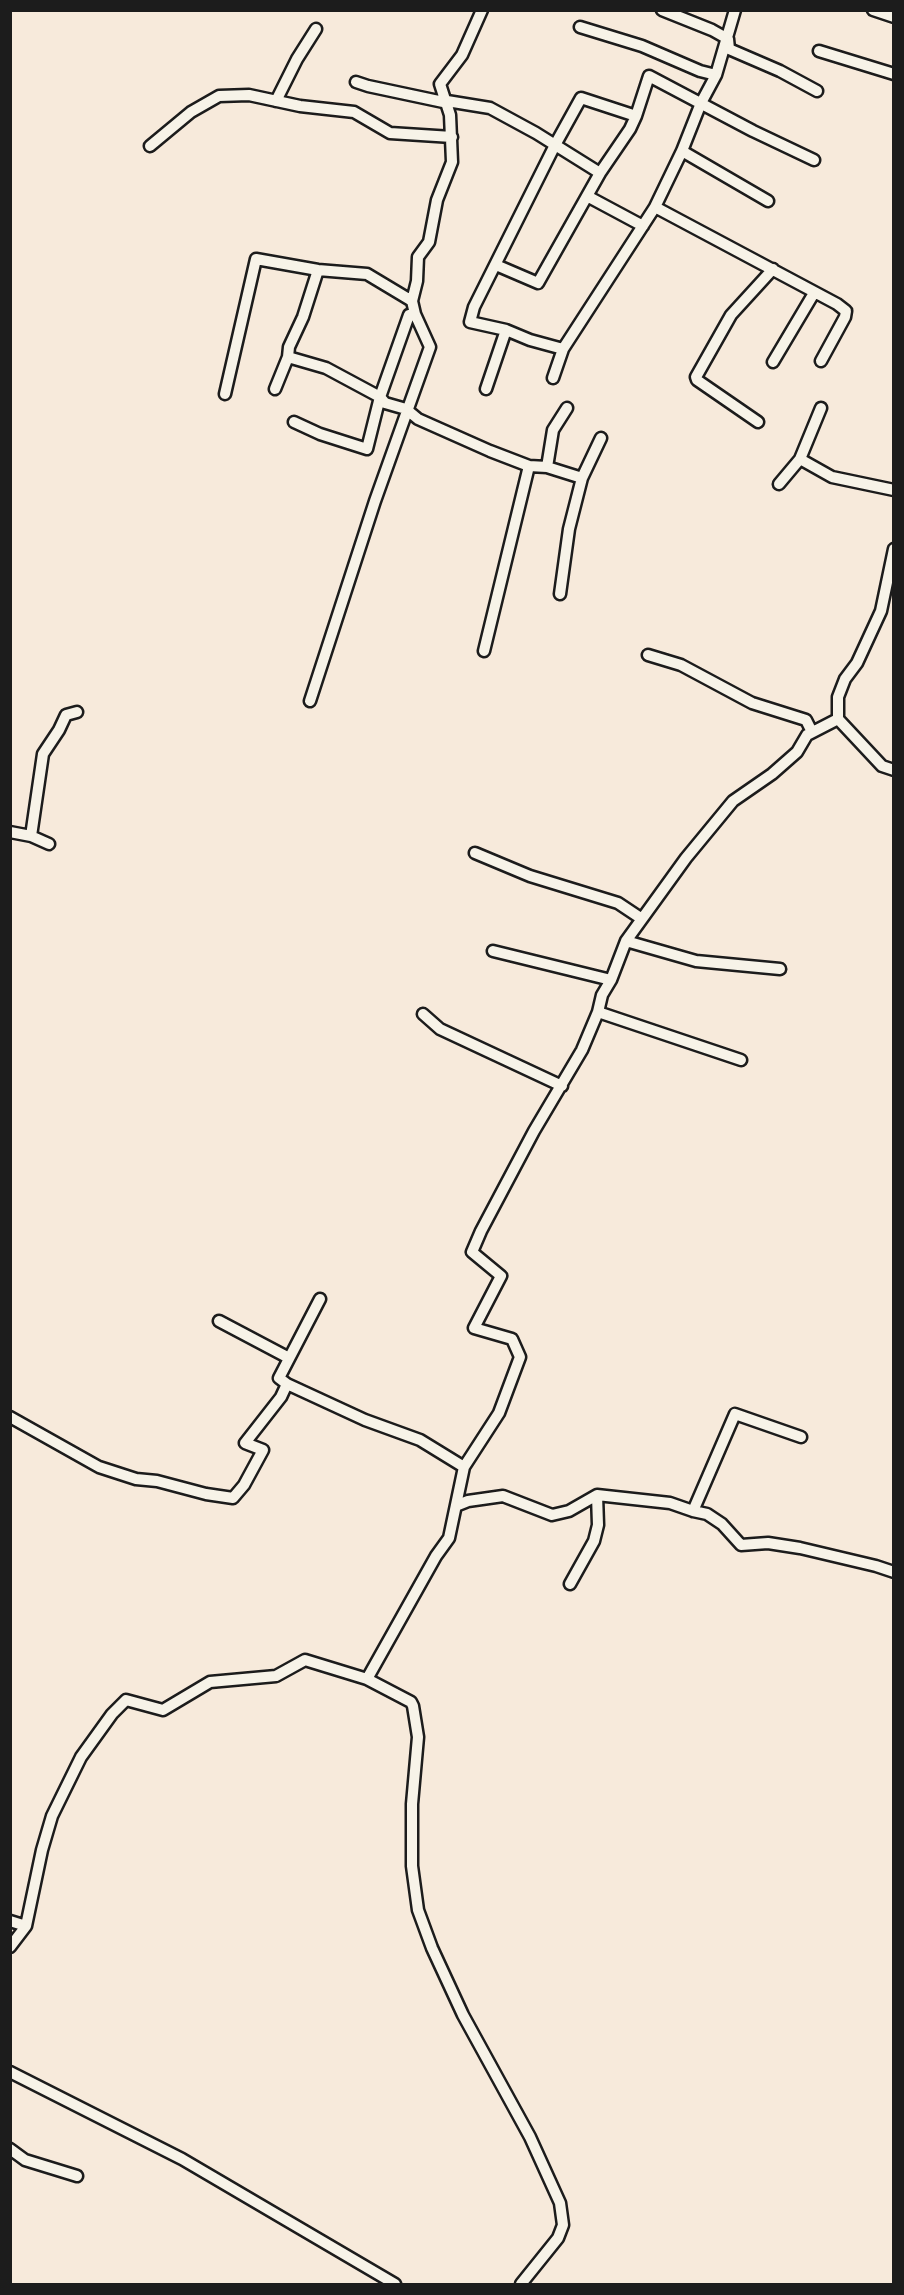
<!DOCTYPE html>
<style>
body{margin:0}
#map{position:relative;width:904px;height:2295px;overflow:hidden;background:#f7eadb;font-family:Dekko,sans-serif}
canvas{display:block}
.frame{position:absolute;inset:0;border:12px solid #1c1c1c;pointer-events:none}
</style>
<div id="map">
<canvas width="904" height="2295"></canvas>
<div class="frame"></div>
</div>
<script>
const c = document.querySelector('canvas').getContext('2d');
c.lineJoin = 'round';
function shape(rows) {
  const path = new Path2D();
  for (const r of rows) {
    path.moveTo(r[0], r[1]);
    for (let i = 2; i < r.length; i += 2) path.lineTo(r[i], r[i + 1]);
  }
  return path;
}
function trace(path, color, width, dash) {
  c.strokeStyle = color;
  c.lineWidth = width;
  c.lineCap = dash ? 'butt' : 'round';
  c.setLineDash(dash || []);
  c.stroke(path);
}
const street = shape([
 [662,10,712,30,728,39,729,49,780,71,817,91],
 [873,10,894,17],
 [580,27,642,46,700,71,716,75],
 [819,51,894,74],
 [356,82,368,86,448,103],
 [276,101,297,59,316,29],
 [447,101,490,108,536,133,600,173],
 [150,146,191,112,219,96,249,95,300,106,354,112,390,133,452,137],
 [682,151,768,201],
 [587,196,643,226],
 [655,207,837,304,846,311,845,317,821,361],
 [496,265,538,283,600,173,630,129,636,116,649,76,753,131,814,160],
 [563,349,530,340,506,330,470,322,474,307,555,145,581,98,636,116],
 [288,357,326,368,380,397,385,403,406,409,418,419,490,451,529,466],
 [773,362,814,293],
 [553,378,563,349,655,207,682,151,701,103,716,75,735,10],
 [275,389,288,357,289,347,303,317,318,270],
 [486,389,506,330],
 [225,394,256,259,318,270,367,274,412,301],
 [294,422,320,434,367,449,380,397,409,315,415,314],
 [758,422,697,380,696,377,731,315,773,269],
 [800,459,832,477,894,490],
 [547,467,553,430,567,408],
 [779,484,800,459,821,408],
 [560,594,569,529,582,478,601,438],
 [484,651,529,466,547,467,582,478],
 [648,655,681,665,752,703,806,720,812,732],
 [310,701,375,501,430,347,415,314,412,301,417,281,418,257,429,242,437,200,452,162,450,115,440,84,462,55,482,10],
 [838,719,882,766,894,770],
 [10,832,31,836,49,844],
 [31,836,43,754,59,730,66,715,77,712],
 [475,853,530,876,618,903,642,919],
 [626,941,696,961,780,969],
 [493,951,611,980],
 [598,1012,741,1060],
 [423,1014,440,1029,562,1086],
 [219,1321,289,1358],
 [287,1384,279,1378,320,1299],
 [10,1417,99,1467,136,1479,157,1481,206,1494,233,1498,244,1485,263,1450,245,1443,281,1397,287,1384,365,1420,420,1440,464,1467],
 [458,1505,468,1501,503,1496,552,1515,569,1511,597,1495,670,1503,693,1511,707,1514,722,1524,741,1545,768,1543,800,1548,876,1566,894,1572],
 [693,1511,735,1414,801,1437],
 [570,1584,594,1541,598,1525,597,1495],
 [367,1679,411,1702,413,1706,418,1737,412,1804,412,1866,418,1910,432,1948,463,2015,530,2137,560,2203,563,2225,558,2238,521,2284],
 [10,1921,26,1926],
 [10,1947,26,1926,42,1850,52,1816,81,1757,112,1714,126,1700,163,1710,210,1682,276,1676,305,1660,367,1679,436,1556,449,1538,464,1467,499,1413,520,1357,512,1339,474,1328,501,1276,472,1252,481,1231,534,1131,582,1050,598,1012,602,995,611,980,626,941,686,858,733,801,772,774,797,752,807,735,838,719,838,697,845,679,857,663,881,611,894,549],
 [10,2072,182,2159,395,2284],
 [10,2149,25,2160,77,2176]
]);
trace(street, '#1c1c1c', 15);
trace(street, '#f7f3e8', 10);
</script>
